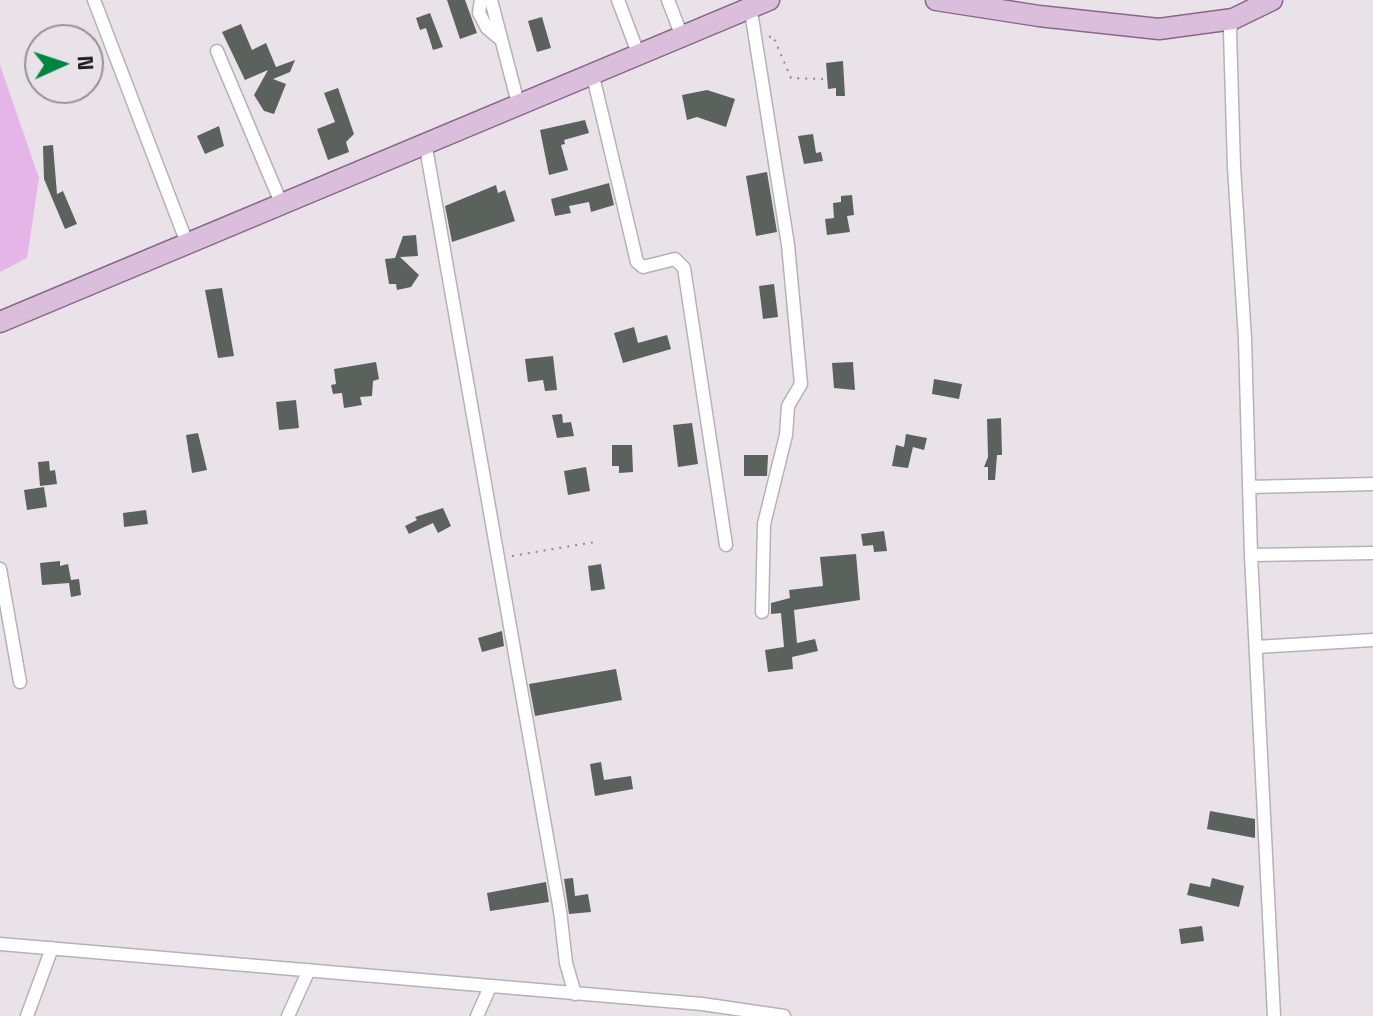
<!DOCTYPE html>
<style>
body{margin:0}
#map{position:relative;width:1373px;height:1016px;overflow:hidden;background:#e9e3e9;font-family:"Space Grotesk",sans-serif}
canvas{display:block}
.north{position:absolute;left:24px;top:24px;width:80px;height:80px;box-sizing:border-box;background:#e9e3e9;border:2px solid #969296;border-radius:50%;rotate:87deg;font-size:22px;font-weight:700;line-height:32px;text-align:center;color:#1a181a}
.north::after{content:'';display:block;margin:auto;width:28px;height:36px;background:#008541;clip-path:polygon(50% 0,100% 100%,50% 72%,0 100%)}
</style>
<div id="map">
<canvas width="1373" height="1016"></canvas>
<div class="north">N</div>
</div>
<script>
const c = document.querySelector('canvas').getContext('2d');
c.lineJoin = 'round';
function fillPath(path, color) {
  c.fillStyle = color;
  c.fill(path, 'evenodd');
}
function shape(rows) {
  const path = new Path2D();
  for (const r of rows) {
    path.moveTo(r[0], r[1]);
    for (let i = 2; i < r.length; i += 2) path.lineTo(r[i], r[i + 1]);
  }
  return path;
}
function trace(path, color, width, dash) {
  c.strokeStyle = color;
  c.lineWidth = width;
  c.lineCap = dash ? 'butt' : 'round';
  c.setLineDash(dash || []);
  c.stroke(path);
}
const green = shape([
 [0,65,39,178,27,258,0,272]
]);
const building = shape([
 [447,0,465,0,477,33,460,39],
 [430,13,443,47,433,50,426,28,420,30,416,18],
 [542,17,551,48,537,52,528,21],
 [241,24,252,50,266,43,276,67,295,60,290,72,273,79,286,84,274,114,264,111,254,95,268,70,245,80,222,32],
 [843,61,845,96,836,96,836,88,828,89,826,63],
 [338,88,354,134,346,142,349,152,328,160,317,129,335,122,324,93],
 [707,90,735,99,726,127,697,117,687,120,682,95],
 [585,120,589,133,564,140,565,144,561,145,568,170,549,175,540,130],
 [219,126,224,146,205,154,197,136],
 [813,134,816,153,821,152,823,161,804,164,798,136],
 [53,145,57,194,63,191,77,224,65,229,44,179,43,146],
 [767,172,777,232,756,236,746,176],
 [609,183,614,205,591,212,589,202,569,206,571,213,555,216,551,199],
 [496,185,498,193,505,190,515,221,452,242,445,206],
 [852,195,854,215,847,216,850,232,827,235,825,219,834,218,833,203,841,202,841,196],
 [416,235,418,256,400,257,419,275,411,287,397,290,396,284,389,284,385,259,395,258,403,236],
 [774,284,778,317,763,319,759,286],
 [222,288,234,356,218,358,205,290],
 [634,327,638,343,667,335,671,349,623,363,614,333],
 [553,356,557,390,545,391,543,380,528,382,525,359],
 [376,362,379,379,373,381,372,396,360,397,362,405,344,408,342,393,333,394,331,385,336,384,334,369],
 [853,362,855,390,834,388,832,363],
 [934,379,962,384,959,399,932,394],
 [296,400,299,428,279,430,276,402],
 [562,414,563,423,571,422,574,436,557,438,552,415],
 [1001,418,1002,455,997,455,995,480,988,480,988,467,984,467,988,457,987,419],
 [692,423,698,464,678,467,673,425],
 [198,433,207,470,192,473,186,435],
 [906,434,927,438,924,450,913,447,908,468,892,466,896,445,904,447],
 [612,445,632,445,633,472,619,473,619,466,612,466],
 [744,455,768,455,767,476,744,476],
 [49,461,50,471,55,470,57,484,40,486,38,462],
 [586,467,590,491,568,495,564,471],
 [44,487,47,507,27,510,24,490],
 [443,508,451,526,438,533,433,523,409,534,405,526,417,520,415,517],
 [146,510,148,524,124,527,123,513],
 [884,531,887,551,874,552,873,545,863,546,861,534],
 [856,554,860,600,794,610,797,643,815,639,818,651,792,657,793,669,768,672,765,650,784,647,781,613,771,614,771,603,790,598,789,590,823,586,820,557],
 [60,561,60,566,68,564,71,580,79,579,81,595,71,597,69,583,42,585,40,563],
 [601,564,605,589,591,591,588,566],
 [502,631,504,646,482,652,478,638],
 [616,669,622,700,535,716,529,684],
 [601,762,604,780,631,776,633,789,595,796,590,764],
 [1210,811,1255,819,1255,838,1207,829],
 [573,878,575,896,588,894,591,912,569,914,564,879],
 [1212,878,1244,886,1239,907,1187,895,1190,883,1210,887],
 [546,882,549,902,490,911,487,893],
 [1202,926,1204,941,1181,944,1179,929]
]);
const path = shape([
 [769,37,773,36,791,78,823,79],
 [512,556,595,542]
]);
const minor = shape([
 [94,0,187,243],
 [481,0,479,13,487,28,500,39],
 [491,0,518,103],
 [618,0,638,53],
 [668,0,681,34],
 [750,5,788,245,801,384,788,406,786,435,764,524,762,612],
 [1233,19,1230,31,1234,167,1245,339,1251,555,1274,1016],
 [217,51,282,205],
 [592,72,637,262,643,267,675,259,684,268,726,545],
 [425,142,560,911,566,963,575,994],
 [1249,487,1373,484],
 [1251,555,1373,553],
 [0,569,20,682],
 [1256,647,1373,640],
 [0,944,702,1004,784,1016],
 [27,1016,52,948],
 [288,1016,309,970],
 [477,1016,490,987]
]);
const primary = shape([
 [936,0,1039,16,1159,29,1233,19,1272,0],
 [0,322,769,0]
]);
fillPath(green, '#e4b5e6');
fillPath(building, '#5b625d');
trace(minor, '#b7b1b7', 15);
trace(primary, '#886789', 23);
trace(path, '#908b90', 2, [2, 6]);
trace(minor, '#fff', 12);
trace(primary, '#dbbedc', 20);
</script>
